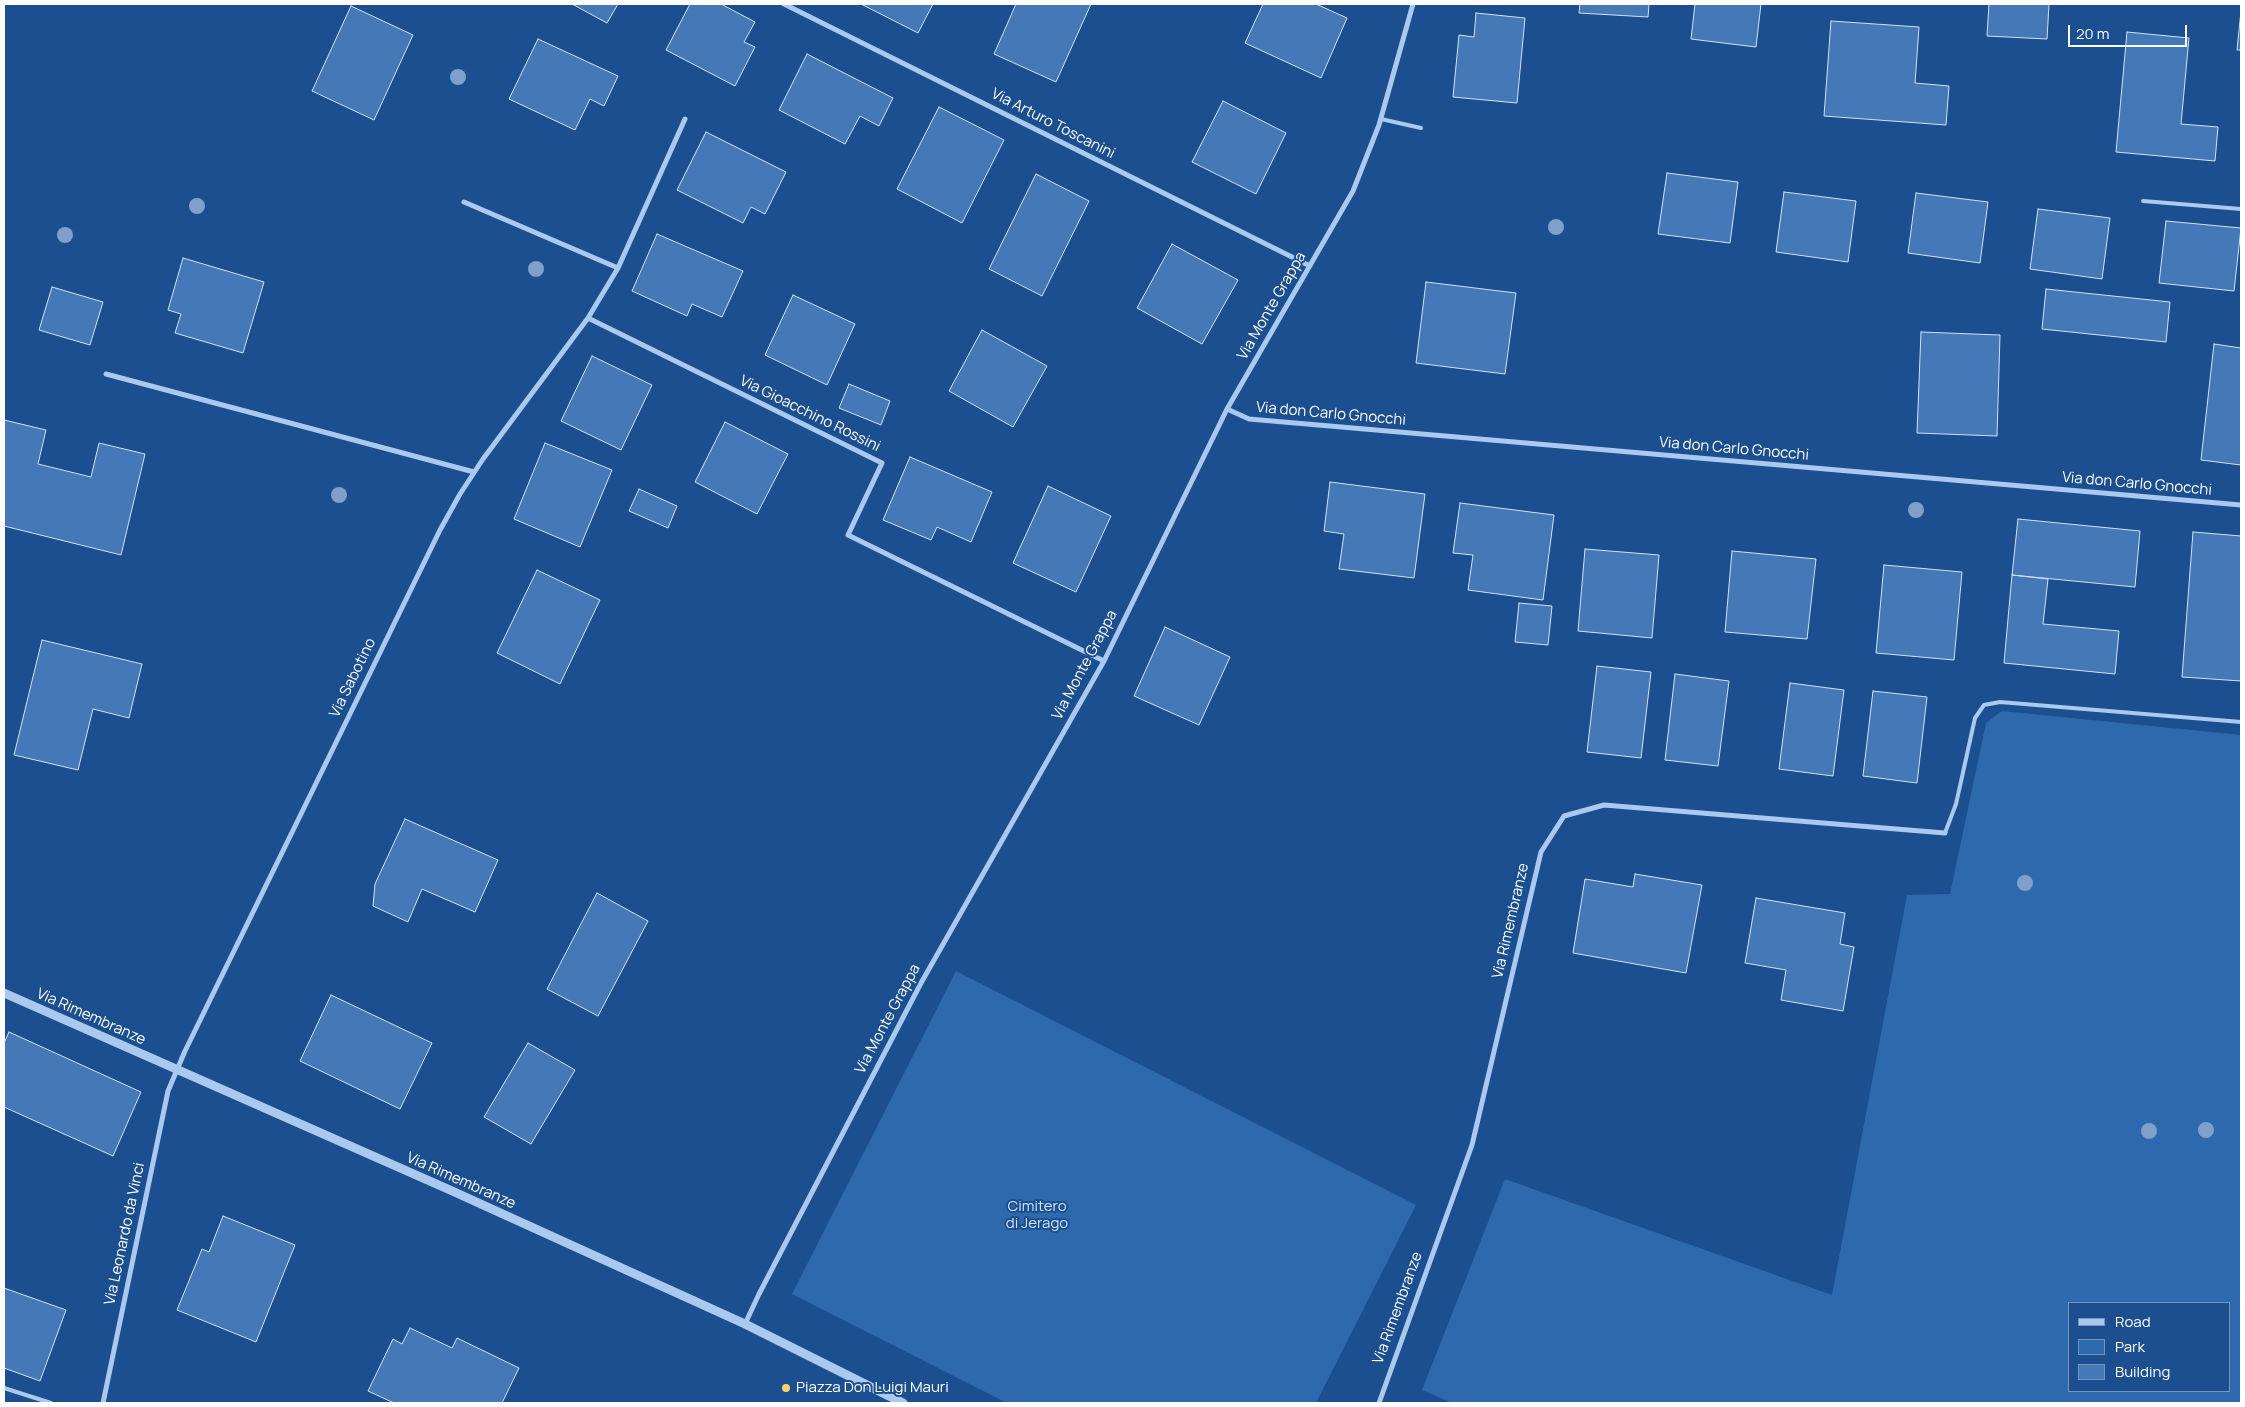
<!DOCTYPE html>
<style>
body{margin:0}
#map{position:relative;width:2245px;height:1407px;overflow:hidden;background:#1b4f8f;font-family:Manrope,sans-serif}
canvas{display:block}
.frame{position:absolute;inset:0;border:5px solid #fff;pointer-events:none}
.legend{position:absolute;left:2068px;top:1302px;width:162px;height:90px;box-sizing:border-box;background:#1b4f8f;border:1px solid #7695bc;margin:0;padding:6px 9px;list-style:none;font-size:15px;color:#fff}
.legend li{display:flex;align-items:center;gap:10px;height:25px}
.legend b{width:25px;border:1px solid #7695bc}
.scale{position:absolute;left:2068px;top:25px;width:119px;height:22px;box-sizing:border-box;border:2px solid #fff;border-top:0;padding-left:6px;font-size:15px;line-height:18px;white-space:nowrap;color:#fff;-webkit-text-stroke:4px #1b4f8f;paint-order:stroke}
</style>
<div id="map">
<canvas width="2245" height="1407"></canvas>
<div class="frame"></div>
<ul class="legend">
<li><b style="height:6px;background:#a9c9ee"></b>Road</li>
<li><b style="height:14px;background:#2e69ad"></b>Park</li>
<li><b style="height:14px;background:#4478b7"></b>Building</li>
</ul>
<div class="scale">20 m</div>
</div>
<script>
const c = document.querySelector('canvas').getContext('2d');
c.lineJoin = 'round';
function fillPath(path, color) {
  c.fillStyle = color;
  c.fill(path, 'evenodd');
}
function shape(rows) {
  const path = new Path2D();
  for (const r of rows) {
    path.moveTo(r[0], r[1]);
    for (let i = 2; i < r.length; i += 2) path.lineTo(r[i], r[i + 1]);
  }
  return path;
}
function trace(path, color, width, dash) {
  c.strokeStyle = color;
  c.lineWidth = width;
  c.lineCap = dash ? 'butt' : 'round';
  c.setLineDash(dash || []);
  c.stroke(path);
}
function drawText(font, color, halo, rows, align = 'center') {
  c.font = font + ' Manrope,sans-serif';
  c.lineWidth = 4;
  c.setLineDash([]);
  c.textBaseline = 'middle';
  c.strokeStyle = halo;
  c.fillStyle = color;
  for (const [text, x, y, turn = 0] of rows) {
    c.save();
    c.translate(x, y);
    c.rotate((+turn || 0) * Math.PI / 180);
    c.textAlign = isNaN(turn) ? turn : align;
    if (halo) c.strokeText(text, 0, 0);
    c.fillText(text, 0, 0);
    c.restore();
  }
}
const green = shape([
 [2002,711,2241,735,2241,1403,1452,1403,1422,1390,1505,1179,1832,1295,1907,895,1950,894,1986,723],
 [2069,1303,2229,1303,2229,1391,2069,1391],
 [956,971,1416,1205,1316,1403,1007,1403,792,1294]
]);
const building = shape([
 [572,4,618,4,607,23,572,4],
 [690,4,721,4,755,22,744,42,755,47,735,86,666,50,690,4],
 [861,4,933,4,918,33,861,4],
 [1016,4,1091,4,1056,82,994,54,1016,4],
 [1263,4,1316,4,1347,18,1321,78,1245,43,1263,4],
 [1580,4,1649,4,1648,17,1579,13,1580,4],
 [1695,4,1761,4,1756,47,1691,39,1695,4],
 [1989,4,2049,4,2047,39,1987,36,1989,4],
 [351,6,413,35,374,120,312,91,351,6],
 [2241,11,2241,50,2237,50,2241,11],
 [1476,13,1525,18,1517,103,1453,97,1459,35,1474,37,1476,13],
 [1831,21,1919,27,1915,83,1949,86,1946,125,1824,116,1831,21],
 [2127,32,2189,38,2181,124,2218,127,2215,161,2116,152,2127,32],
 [538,39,618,76,604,106,590,99,575,130,509,99,538,39],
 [807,54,893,98,879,126,860,116,845,144,779,110,807,54],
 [1223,101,1286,133,1256,194,1192,162,1223,101],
 [939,107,1004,140,962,223,897,189,939,107],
 [706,132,786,172,765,214,751,207,743,223,677,190,706,132],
 [1667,173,1738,182,1730,243,1658,234,1667,173],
 [1036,174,1089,201,1042,296,989,269,1036,174],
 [1784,192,1856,201,1848,262,1776,252,1784,192],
 [1916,193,1988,202,1980,263,1908,253,1916,193],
 [2038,209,2110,218,2102,279,2030,269,2038,209],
 [2166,221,2241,228,2234,291,2159,283,2166,221],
 [657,234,743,271,722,317,692,304,687,316,632,291,657,234],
 [1172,244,1238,280,1202,344,1137,308,1172,244],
 [183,258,264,282,243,353,175,333,181,314,168,310,183,258],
 [1426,282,1516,293,1505,374,1416,363,1426,282],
 [52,287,103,302,90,345,39,330,52,287],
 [2046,289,2170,302,2166,342,2042,329,2046,289],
 [793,295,855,324,827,385,765,355,793,295],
 [982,330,1047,366,1013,427,949,391,982,330],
 [1921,332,2000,335,1997,436,1917,433,1921,332],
 [2214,344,2241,348,2241,465,2201,460,2214,344],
 [592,356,652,385,621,450,561,421,592,356],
 [849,384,890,401,881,425,839,408,849,384],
 [4,420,46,430,38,464,91,477,99,443,145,454,121,555,4,526,4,420],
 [725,422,788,454,757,514,695,482,725,422],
 [545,443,612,470,580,547,514,519,545,443],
 [910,457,992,492,971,542,937,527,931,540,883,520,910,457],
 [1330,482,1425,494,1414,578,1339,569,1344,534,1324,531,1330,482],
 [1048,486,1111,516,1076,592,1013,563,1048,486],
 [639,489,677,506,668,528,629,511,639,489],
 [1460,503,1554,515,1543,600,1468,590,1473,555,1453,553,1460,503],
 [2018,519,2140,531,2135,587,2012,575,2018,519],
 [2193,532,2241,536,2241,681,2182,677,2193,532],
 [1585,549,1659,555,1652,638,1578,631,1585,549],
 [1732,551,1816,559,1807,639,1725,632,1732,551],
 [1884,565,1962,572,1954,660,1876,653,1884,565],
 [537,570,600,600,560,684,497,653,537,570],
 [2012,575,2048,579,2043,624,2119,631,2115,674,2004,663,2012,575],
 [1519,603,1552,606,1548,645,1515,642,1519,603],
 [1165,627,1230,657,1199,725,1134,696,1165,627],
 [42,640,142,664,129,718,93,709,78,770,14,755,42,640],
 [1597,666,1651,672,1641,758,1587,752,1597,666],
 [1675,674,1729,681,1718,766,1665,760,1675,674],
 [1790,683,1844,690,1833,776,1779,769,1790,683],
 [1873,691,1927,697,1917,783,1863,776,1873,691],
 [405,819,498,860,475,912,422,889,408,922,373,906,375,884,405,819],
 [1635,874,1702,885,1686,973,1573,953,1585,879,1633,887,1635,874],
 [597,893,648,921,598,1016,547,989,597,893],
 [1756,898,1845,913,1840,944,1854,947,1843,1011,1781,1000,1786,970,1745,963,1756,898],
 [331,995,432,1043,400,1109,300,1061,331,995],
 [9,1032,141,1092,113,1156,4,1107,4,1043,9,1032],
 [528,1043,575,1070,531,1144,484,1117,528,1043],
 [223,1216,295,1245,256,1342,177,1310,202,1249,209,1252,223,1216],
 [4,1288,66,1310,40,1381,4,1368,4,1288],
 [410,1328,452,1348,457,1338,519,1368,502,1403,394,1403,368,1391,393,1339,402,1344,410,1328]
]);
const service = shape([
 [1381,119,1421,128],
 [2143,201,2241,209],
 [1945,833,1956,804,1975,718,1984,705,2000,702,2241,722],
 [4,1388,51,1403]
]);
const minor = shape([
 [784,4,1310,266],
 [464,202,618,268],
 [588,318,882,463,848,535,1104,661],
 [106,374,474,472],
 [1227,409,1249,419,2241,505],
 [745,1324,759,1294,921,983,1104,661,1227,409,1353,191,1379,125,1413,4],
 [103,1403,168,1091,185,1051,440,530,460,494,483,459,588,318,618,268,685,119],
 [1379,1403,1472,1145,1541,852,1564,816,1604,805,1945,833]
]);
const tertiary = shape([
 [4,993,450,1190,745,1324,903,1403]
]);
const trees = [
 [458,77],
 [197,206],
 [1556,227],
 [65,235],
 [536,269],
 [339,495],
 [1916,510],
 [2025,883],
 [2206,1130],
 [2149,1131]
];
const markers = [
 [786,1388,5,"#ffd166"]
];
const streetNames = [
 ["Via Arturo Toscanini",1053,124,27],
 ["Via Monte Grappa",1272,306,-60],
 ["Via Gioacchino Rossini",810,414,26],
 ["Via don Carlo Gnocchi",1331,414,5],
 ["Via don Carlo Gnocchi",1734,449,5],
 ["Via don Carlo Gnocchi",2137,484,5],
 ["Via Monte Grappa",1085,665,-62],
 ["Via Sabotino",353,678,-64],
 ["Via Rimembranze",1511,921,-77],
 ["Via Rimembranze",91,1017,24],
 ["Via Monte Grappa",888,1019,-62],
 ["Via Rimembranze",461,1181,24],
 ["Via Leonardo da Vinci",125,1234,-78],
 ["Via Rimembranze",1398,1308,-70]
];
const parkNames = [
 ["Cimitero",1037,1207],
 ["di Jerago",1037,1224]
];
const poiNames = [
 ["Piazza Don Luigi Mauri",796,1388]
];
fillPath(green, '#2e69ad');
fillPath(building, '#4478b7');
trace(building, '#cfe3fa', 1);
trace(service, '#a9c9ee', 4);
trace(minor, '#a9c9ee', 5);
trace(tertiary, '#a9c9ee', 9);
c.fillStyle = '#7ea0ca';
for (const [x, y] of trees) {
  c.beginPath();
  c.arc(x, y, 8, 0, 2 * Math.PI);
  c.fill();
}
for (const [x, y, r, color] of markers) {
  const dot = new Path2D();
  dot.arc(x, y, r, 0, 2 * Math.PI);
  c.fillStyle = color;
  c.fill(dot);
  trace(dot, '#1b4f8f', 2);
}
drawText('15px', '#fff', '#1b4f8f', streetNames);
drawText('15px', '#cfe3fa', '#1b4f8f', parkNames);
drawText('15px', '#fff', '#1b4f8f', poiNames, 'left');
</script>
